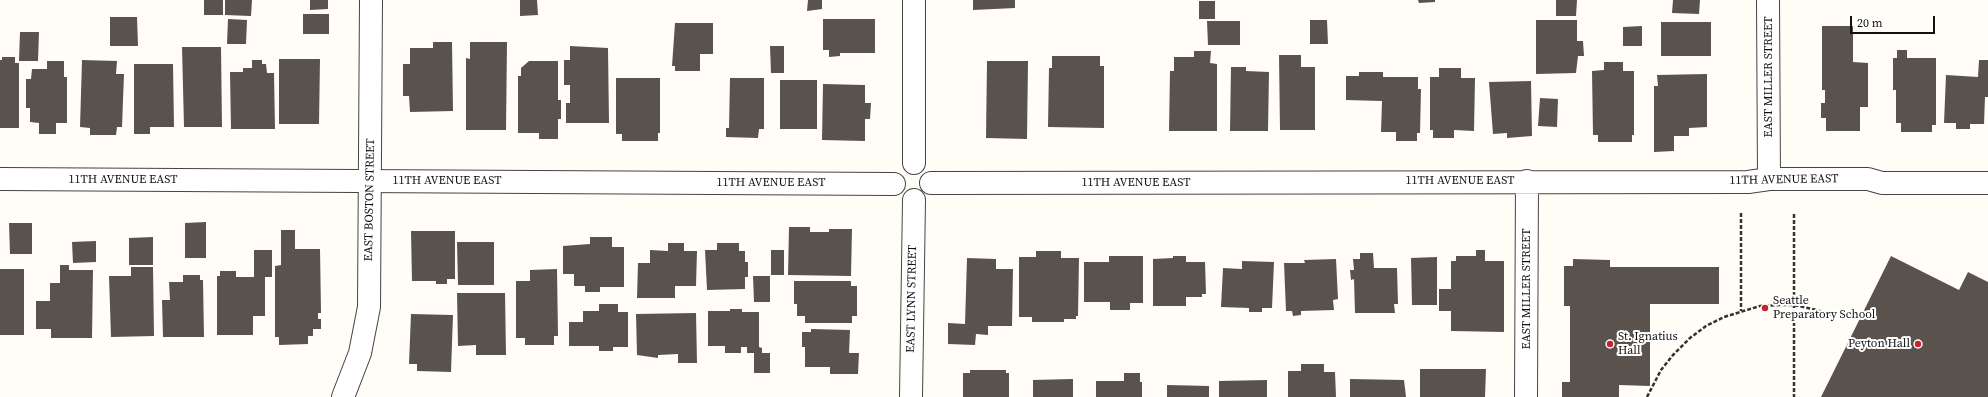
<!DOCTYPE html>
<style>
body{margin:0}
#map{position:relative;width:1988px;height:397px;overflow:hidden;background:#fffdf5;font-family:"Source Serif 4",serif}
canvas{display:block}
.scale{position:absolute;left:1850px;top:16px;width:85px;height:18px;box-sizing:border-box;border:2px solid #111;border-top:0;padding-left:5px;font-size:12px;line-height:14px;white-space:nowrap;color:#111;-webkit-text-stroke:3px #fff;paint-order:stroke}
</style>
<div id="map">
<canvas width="1988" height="397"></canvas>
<div class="scale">20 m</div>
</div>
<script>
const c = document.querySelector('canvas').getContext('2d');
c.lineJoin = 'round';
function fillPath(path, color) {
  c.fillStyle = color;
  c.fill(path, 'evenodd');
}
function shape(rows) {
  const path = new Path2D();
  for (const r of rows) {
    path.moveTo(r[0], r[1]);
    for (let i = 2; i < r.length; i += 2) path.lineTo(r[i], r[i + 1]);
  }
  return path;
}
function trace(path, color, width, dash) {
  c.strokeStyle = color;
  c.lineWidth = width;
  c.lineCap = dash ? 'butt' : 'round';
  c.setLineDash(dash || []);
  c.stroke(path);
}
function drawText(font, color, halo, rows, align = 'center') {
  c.font = font + ' "Source Serif 4",serif';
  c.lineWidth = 4;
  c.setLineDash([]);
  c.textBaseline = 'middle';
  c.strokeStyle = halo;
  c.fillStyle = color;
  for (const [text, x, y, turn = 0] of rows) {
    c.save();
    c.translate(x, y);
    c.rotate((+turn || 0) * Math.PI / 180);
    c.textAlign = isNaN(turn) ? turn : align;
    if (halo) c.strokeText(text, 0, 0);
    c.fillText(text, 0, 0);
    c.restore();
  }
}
const building = shape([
 [204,0,223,0,223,15,204,15],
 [225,0,252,0,251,16,225,15],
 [310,0,328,0,328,9,310,10],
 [520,0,537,0,538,15,520,16],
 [808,0,822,0,822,9,807,11],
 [973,0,1015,0,1015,8,973,10],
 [1418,0,1435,0,1435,2,1419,3],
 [1556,0,1577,0,1576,16,1556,16],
 [1673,0,1700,0,1699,14,1672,13],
 [1199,1,1215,1,1215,19,1199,19],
 [303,14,329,14,329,34,303,34],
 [110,17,137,17,138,46,110,46],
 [228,19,247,20,246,44,227,44],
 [823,19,875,19,875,53,840,53,840,56,829,57,829,50,823,50],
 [1310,20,1327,20,1328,44,1310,44],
 [1536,20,1577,20,1577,41,1583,41,1584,56,1578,56,1576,73,1536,74],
 [1207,21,1240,21,1240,45,1208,45],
 [1661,22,1711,22,1711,56,1661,56],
 [675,23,713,23,713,54,700,54,700,71,675,71,675,66,672,66],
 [1642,26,1642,46,1623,46,1623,27],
 [1822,26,1853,26,1853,62,1868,63,1868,107,1860,107,1860,131,1826,131,1826,118,1821,118,1821,103,1825,103,1825,90,1822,90],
 [20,32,39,32,38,61,19,61],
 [433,42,452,42,453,111,410,112,409,96,403,96,403,64,410,64,410,48,433,48],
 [470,42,507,42,506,130,466,130,466,58,470,59],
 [570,46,608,48,609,123,566,123,566,103,570,103,570,85,564,85,564,60,570,60],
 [770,46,784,46,784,73,771,73],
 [182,47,221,47,222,127,184,127],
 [1897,50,1907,50,1907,58,1936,58,1936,125,1932,125,1932,132,1901,132,1901,123,1896,123,1896,90,1893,90,1893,58,1897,58],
 [1194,51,1211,51,1210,63,1217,64,1217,131,1169,131,1170,71,1174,71,1174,57,1194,57],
 [1279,55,1301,55,1301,67,1315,67,1315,130,1280,130],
 [1052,56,1100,56,1100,66,1104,66,1104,128,1048,127,1049,68,1052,68],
 [2,57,15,57,15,63,19,63,19,128,0,128,0,60,2,60],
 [279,59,320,59,319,124,279,124],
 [82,60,117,61,116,74,124,74,122,127,117,127,116,135,90,135,90,128,80,127],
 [252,60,262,60,262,64,266,64,267,73,274,73,275,129,231,129,230,72,243,72,243,68,252,68],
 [1979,60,1988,60,1988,97,1985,97,1984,124,1970,124,1970,129,1956,129,1956,123,1944,123,1946,75,1978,77],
 [47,61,64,61,64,77,67,77,67,123,56,123,56,134,39,134,39,123,30,122,30,108,26,108,26,79,31,79,32,69,47,69],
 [529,61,558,61,558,100,561,100,561,119,558,119,558,139,539,139,539,133,518,133,518,76,521,76,521,68],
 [987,61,1028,61,1027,139,986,138],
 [1604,62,1623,62,1623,71,1634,71,1634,135,1632,135,1632,142,1598,142,1598,135,1593,135,1592,71,1604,70],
 [134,64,173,64,174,127,150,127,150,134,134,134],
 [1231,67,1246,67,1246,71,1269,72,1268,131,1230,131],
 [1439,68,1461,68,1461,78,1475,78,1474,131,1454,130,1454,138,1433,138,1433,130,1430,130,1430,77,1439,77],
 [1359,72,1383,72,1383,77,1418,77,1418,89,1421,89,1420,133,1417,133,1417,141,1396,141,1396,132,1381,132,1382,101,1346,100,1346,76,1359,76],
 [1707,74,1707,127,1689,128,1689,136,1674,136,1674,151,1654,152,1654,86,1658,86,1657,75],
 [616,78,660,78,660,133,658,133,658,141,622,141,622,134,616,134],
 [730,78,764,78,764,129,759,129,758,138,726,137,726,128,729,128],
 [780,80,817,80,817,129,780,129],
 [1531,81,1532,136,1507,138,1507,133,1493,134,1489,82],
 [823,84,865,85,865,103,871,103,870,119,865,119,865,141,822,140],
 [1540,98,1558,99,1557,127,1538,126],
 [206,222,206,258,185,258,185,223],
 [9,223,32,223,32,254,10,254],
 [789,227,810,227,810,232,829,232,829,229,852,229,851,276,788,275],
 [281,230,295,230,295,249,320,249,321,313,318,313,318,319,321,319,321,329,313,329,313,336,308,336,308,344,279,345,279,337,275,337,275,266,281,265],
 [411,231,455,231,455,279,447,279,447,284,436,284,436,281,412,281],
 [153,237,153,265,129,265,129,238],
 [590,237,612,237,612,247,624,247,624,287,600,287,600,292,585,292,585,286,574,286,574,274,563,274,563,246,590,244],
 [96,241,96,262,73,263,72,242],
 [457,242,494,242,494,285,458,285],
 [668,243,684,243,684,251,697,251,696,286,675,286,675,298,637,298,638,263,650,263,650,250,668,251],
 [717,243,739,243,739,251,745,251,745,262,748,262,748,277,745,277,745,289,707,290,705,250,717,250],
 [254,250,272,250,272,277,265,277,265,316,253,316,253,335,217,335,217,276,220,276,220,271,236,271,236,277,254,277],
 [771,250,784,250,784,275,771,275],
 [1476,250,1485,250,1485,261,1504,261,1504,332,1451,331,1451,311,1439,311,1439,289,1451,289,1451,261,1456,261,1456,256,1476,256],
 [1036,251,1061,251,1061,258,1079,258,1078,316,1076,316,1076,319,1064,319,1064,322,1032,322,1032,317,1019,317,1019,257,1036,257],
 [1360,253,1373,253,1374,268,1397,268,1398,304,1394,304,1395,313,1355,313,1354,279,1351,280,1350,270,1354,270,1353,259,1360,259],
 [1109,256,1143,256,1143,303,1130,303,1130,310,1110,310,1110,302,1084,302,1084,262,1109,262],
 [1173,256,1186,256,1186,262,1205,262,1206,294,1202,294,1202,297,1186,297,1186,306,1153,306,1153,259,1173,258],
 [1891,256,1959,290,1968,272,1988,282,1988,397,1821,397],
 [1437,257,1437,305,1412,305,1411,258],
 [967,258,996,259,996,269,1013,269,1012,326,988,326,988,335,976,334,975,345,948,344,948,323,965,324],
 [1336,259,1338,299,1333,300,1334,310,1301,311,1301,315,1293,316,1292,311,1286,311,1284,263,1305,263,1304,260],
 [1573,259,1610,260,1610,267,1719,267,1719,304,1650,304,1650,386,1619,385,1619,397,1562,397,1562,382,1570,382,1570,306,1564,306,1564,266,1573,266],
 [1242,261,1274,262,1272,308,1262,308,1262,312,1249,312,1249,308,1221,307,1223,268,1242,269],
 [60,265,69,265,69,270,93,270,92,338,51,338,51,329,36,329,36,301,50,301,50,283,60,283],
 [131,267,153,267,154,336,111,337,109,276,131,276],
 [0,269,24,269,24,335,0,335],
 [557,269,558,336,554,336,554,345,525,345,525,338,516,338,516,281,530,281,530,270],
 [183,275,200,275,200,280,203,280,204,337,163,337,162,300,170,300,169,282,183,282],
 [753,276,770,276,770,302,754,302],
 [794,281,851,281,851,286,857,286,857,316,852,316,852,323,805,323,805,316,797,316,797,304,794,304],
 [457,293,505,293,506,355,476,355,476,345,458,346],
 [599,304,618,304,618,312,628,312,628,347,613,347,613,351,599,351,599,346,569,346,569,322,583,322,583,311,599,311],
 [730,309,742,309,742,312,759,312,759,347,762,348,762,353,770,353,770,373,754,373,754,353,747,353,747,347,741,347,741,353,725,353,725,346,708,346,708,311,730,311],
 [696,313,697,363,678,363,678,354,658,355,658,358,637,355,636,314],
 [411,314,453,315,451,372,417,371,417,364,409,364],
 [811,329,850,330,849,353,859,353,858,374,830,374,830,367,805,367,805,347,802,347,802,332,811,332],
 [1301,364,1324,364,1324,372,1335,372,1336,397,1288,397,1288,371,1301,371],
 [1420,369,1486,369,1485,397,1420,397],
 [970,370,1006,370,1006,373,1009,373,1009,397,963,397,963,373,970,373],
 [1124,373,1140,373,1140,382,1142,382,1142,397,1096,397,1096,381,1124,381],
 [1073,379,1073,397,1033,397,1033,380],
 [1350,379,1404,380,1406,397,1350,397],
 [1267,380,1267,397,1219,397,1219,381],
 [1167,385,1209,386,1209,397,1167,397]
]);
const path = shape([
 [1741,213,1741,311],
 [1794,214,1794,397],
 [1647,397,1661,370,1673,355,1690,338,1706,326,1724,317,1760,306,1779,305,1794,305,1817,310,1836,317]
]);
const minor = shape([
 [1768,0,1769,179],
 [914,163,914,0],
 [0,179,894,184],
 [931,183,1748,182,1769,179,1868,179,1882,183,1988,183],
 [911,397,914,200],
 [1526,397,1527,181]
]);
const tertiary = shape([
 [343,397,360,353,369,307,371,0]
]);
const markers = [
 [1765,308,4,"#c4262e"],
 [1610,344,4,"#c4262e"],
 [1918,344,4,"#c4262e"]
];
const streetNames = [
 ["EAST MILLER STREET",1769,77,-90],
 ["11TH AVENUE EAST",123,180],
 ["11TH AVENUE EAST",1784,180,-1],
 ["11TH AVENUE EAST",447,181],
 ["11TH AVENUE EAST",1460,181],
 ["11TH AVENUE EAST",771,183],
 ["11TH AVENUE EAST",1136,183],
 ["EAST BOSTON STREET",370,200,-89],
 ["EAST MILLER STREET",1527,289,-90],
 ["EAST LYNN STREET",912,299,-89]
];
const poiNames = [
 ["Seattle",1773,301],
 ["Preparatory School",1773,315],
 ["St. Ignatius",1618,337],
 ["Hall",1618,351],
 ["Peyton Hall",1910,344,"right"]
];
fillPath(building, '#5a524d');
trace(minor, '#444', 24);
trace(tertiary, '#444', 24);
trace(path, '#333', 2.5, [4, 2]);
trace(minor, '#fff', 22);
trace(tertiary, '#fff', 22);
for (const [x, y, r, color] of markers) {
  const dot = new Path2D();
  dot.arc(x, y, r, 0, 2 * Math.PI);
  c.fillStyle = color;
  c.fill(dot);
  trace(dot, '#fff', 1.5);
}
drawText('12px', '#111', '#fff', streetNames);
drawText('12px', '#111', '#fff', poiNames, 'left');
</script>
